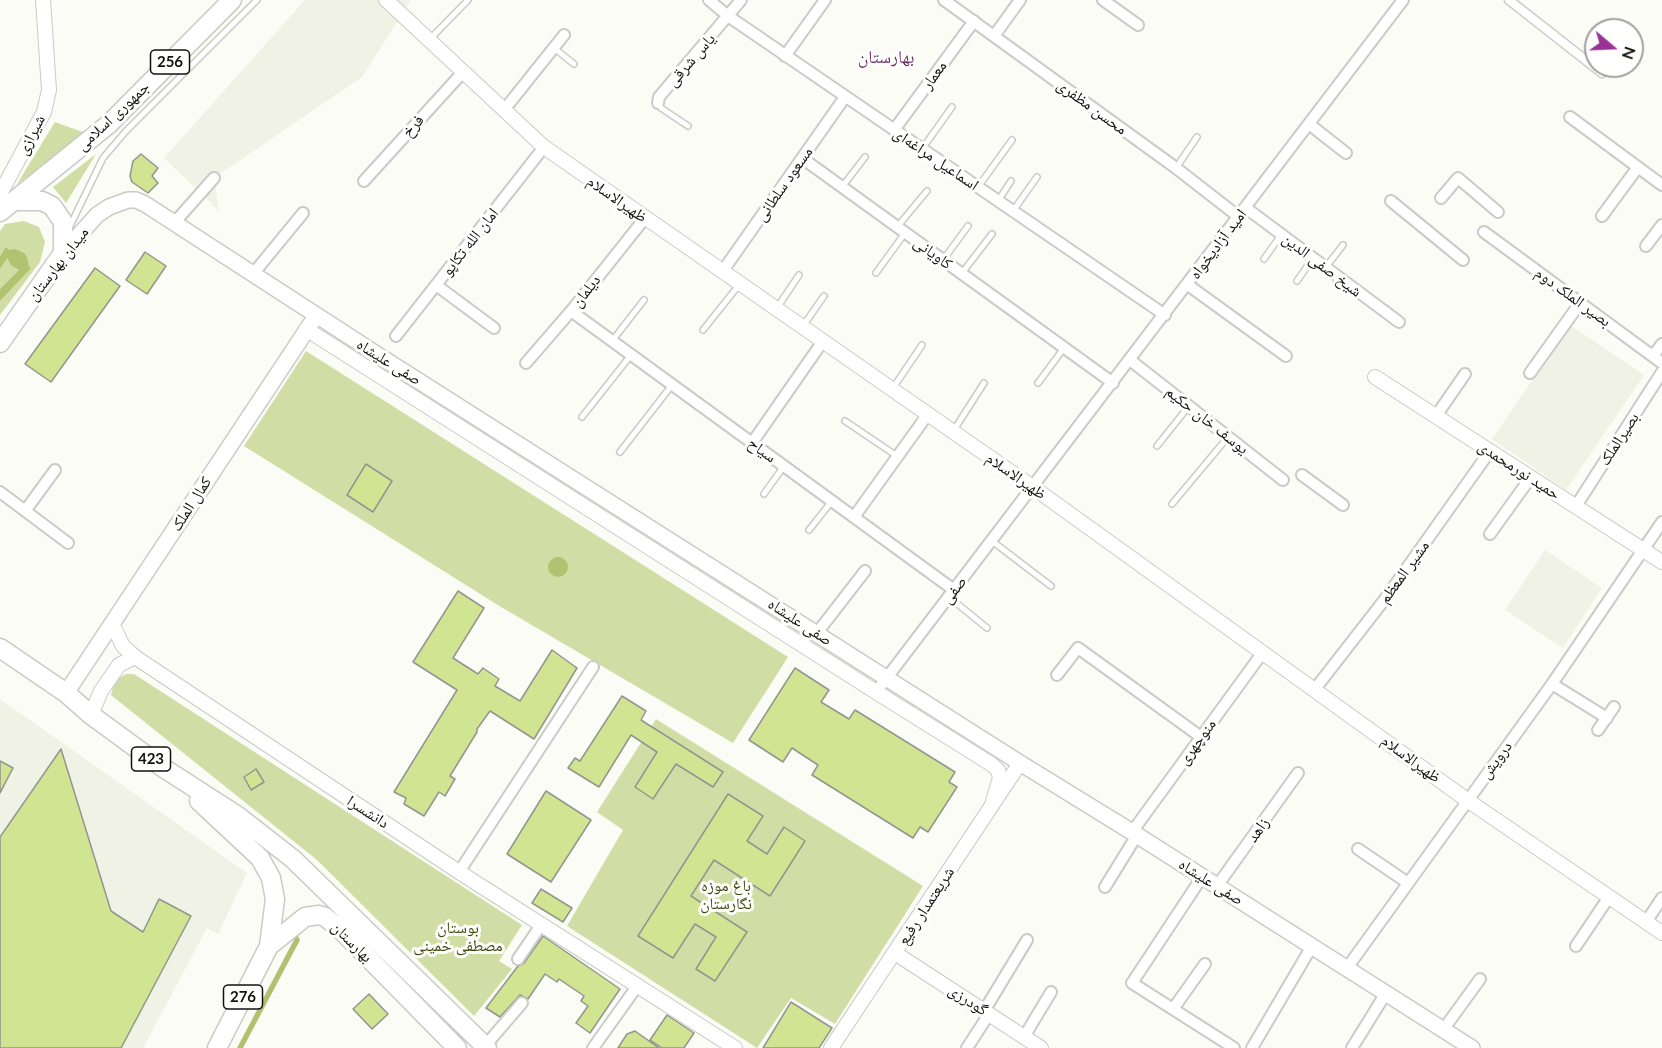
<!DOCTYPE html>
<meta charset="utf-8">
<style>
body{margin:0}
#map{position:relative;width:1662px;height:1048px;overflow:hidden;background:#fbfcf6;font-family:Lato,sans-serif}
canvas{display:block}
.north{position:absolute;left:1584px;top:18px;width:60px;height:60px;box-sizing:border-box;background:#fffffe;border:2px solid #a0a09f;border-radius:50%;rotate:109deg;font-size:16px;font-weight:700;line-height:24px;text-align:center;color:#111210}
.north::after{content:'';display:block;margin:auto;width:21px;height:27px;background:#993297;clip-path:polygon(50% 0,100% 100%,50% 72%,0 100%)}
</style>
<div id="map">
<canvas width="1662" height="1048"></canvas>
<div class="north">N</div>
</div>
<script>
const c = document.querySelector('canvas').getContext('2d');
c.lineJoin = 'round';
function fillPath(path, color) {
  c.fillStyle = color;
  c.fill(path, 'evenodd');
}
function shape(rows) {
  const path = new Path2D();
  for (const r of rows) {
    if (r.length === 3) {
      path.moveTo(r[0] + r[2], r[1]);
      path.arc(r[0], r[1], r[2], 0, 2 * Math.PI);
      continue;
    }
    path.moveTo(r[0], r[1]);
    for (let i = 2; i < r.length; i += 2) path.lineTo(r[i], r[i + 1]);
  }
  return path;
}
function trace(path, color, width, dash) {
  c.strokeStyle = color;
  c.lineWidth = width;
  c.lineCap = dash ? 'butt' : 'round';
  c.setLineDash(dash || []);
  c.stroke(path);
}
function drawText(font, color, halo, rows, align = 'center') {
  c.font = font + ' Lato,"Noto Naskh Arabic",sans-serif';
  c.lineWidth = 6;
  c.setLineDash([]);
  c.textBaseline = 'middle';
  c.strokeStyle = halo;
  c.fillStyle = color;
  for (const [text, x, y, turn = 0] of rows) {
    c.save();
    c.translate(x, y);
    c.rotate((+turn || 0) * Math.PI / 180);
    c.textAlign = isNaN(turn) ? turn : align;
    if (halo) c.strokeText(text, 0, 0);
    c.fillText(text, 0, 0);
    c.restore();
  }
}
const built = shape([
 [305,0,411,0,362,77,214,178,219,211,164,158],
 [1570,325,1644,375,1566,490,1492,439],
 [1545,550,1602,588,1563,648,1505,610],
 [0,699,247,873,218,934,207,928,143,1048,0,1048]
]);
const green = shape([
 [55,122,88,134,17,184],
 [96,154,66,203,53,187],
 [24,221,39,227,45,242,40,262,0,315,0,231,5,224],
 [306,351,788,657,733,743,501,607,244,446],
 [126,674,134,674,522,925,499,961,512,969,474,1016,317,860,111,695,113,687,119,678],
 [656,719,923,886,835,1024,791,998,757,1048,567,926,623,830,597,812]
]);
const forest = shape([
 [297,934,300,940,243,1048,237,1048]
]);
const water = shape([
 [6,247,9,250,15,249,24,253,27,257,29,267,31,268,0,301,0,289,19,270,12,266,7,258,0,269,0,257],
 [558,567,10]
]);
const building = shape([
 [141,154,158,168,152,176,158,183,148,193,132,182,130,176,133,161,141,154],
 [145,252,166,266,147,294,126,280,145,252],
 [95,268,120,286,51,382,25,364,95,268],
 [366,464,392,481,373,512,347,495,366,464],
 [458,591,484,608,453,658,478,674,483,668,499,679,495,686,520,701,552,650,577,668,534,739,490,711,477,729,477,732,450,776,455,779,445,796,439,792,424,816,404,804,406,798,394,792,457,690,413,662,458,591],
 [795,668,829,690,821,702,849,719,855,710,955,772,949,782,957,787,928,832,920,827,913,838,812,775,818,765,792,748,783,762,749,740,795,668],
 [622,696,646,711,641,720,723,772,713,787,676,764,653,799,635,787,657,752,631,735,599,787,568,768,575,758,580,761,622,696],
 [61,749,111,911,143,932,159,899,191,916,121,1048,0,1048,0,837,61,749],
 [0,761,13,768,0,793,0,761],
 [256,769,264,782,251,790,244,777,256,769],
 [546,791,591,820,551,882,507,854,546,791],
 [728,794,763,816,747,841,767,854,784,827,805,841,770,896,714,860,691,896,747,932,715,981,696,969,716,937,695,924,673,958,638,936,728,794],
 [541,889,572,908,563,922,532,903,541,889],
 [543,936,620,989,590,1033,576,1023,588,1006,581,1001,584,996,559,979,557,982,545,974,528,999,520,995,500,1017,486,1008,518,966,524,963,543,936],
 [369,994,388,1014,372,1029,353,1009,369,994],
 [791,1002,832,1028,819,1048,763,1048,791,1002],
 [667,1015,694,1033,684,1048,662,1048,650,1040,667,1015],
 [635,1031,659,1048,618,1048,627,1034,635,1031]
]);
const service = shape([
 [430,39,468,0],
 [554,48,574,64],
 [658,103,661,108,688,126],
 [922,149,952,107],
 [1176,168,1197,137],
 [842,187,865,157],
 [978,187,1012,140],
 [998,201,1011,181],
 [1013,211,1037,177],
 [897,227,927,191],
 [69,228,103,158,126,131,257,0],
 [1264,259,1281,235],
 [943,260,968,226],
 [1326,267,1343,245],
 [876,273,905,233],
 [962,273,992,234],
 [1297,281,1313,258],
 [777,308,799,275],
 [803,326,824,296],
 [703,330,739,285],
 [612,341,644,300],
 [1038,383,1064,348],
 [893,388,922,345],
 [582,417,631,355],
 [845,421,897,456],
 [954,430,984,383],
 [1157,446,1189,406],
 [620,452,672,385],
 [764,494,784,466],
 [1172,504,1228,437],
 [809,530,832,501],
 [992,541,1051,586],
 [949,597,987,628]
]);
const pedestrian = shape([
 [1509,0,1602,73]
]);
const minor = shape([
 [709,0,728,16,1165,315],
 [944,0,1176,168,1239,217],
 [1103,0,1138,25],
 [994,36,1020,0],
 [785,56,825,0],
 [658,103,659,97,741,0],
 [504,110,564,35],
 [1570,117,1662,185],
 [1309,124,1346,153],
 [894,130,974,21],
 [802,158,1113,383],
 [364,181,463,72],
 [1441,198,1458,178,1498,212],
 [1391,201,1463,260],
 [1246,208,1399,322],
 [1602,216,1638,167],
 [175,222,214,178],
 [1484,232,1662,363],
 [1646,246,1662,225],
 [722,272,845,97],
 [253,274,303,213],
 [436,285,494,328],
 [1188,285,1286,356],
 [571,311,954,590],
 [396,336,544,147],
 [1653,356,1662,344],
 [1130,360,1283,480],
 [526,363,571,311,645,218],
 [1530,373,1580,303],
 [1436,416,1465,374],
 [752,443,823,341],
 [1302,475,1343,505],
 [0,492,68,543],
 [1576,506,1662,372],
 [25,511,55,470],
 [854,517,928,414],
 [1490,534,1531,477],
 [817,633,865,571],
 [1057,675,1078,648,1201,737],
 [1552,684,1607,718],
 [1315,689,1385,599,1490,451],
 [876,692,1403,0],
 [1598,730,1614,707],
 [1132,832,1263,652],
 [1358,849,1408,883],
 [459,872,593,667],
 [1202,877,1132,983,1234,1048],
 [1217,886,1298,773],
 [1105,887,1137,835],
 [1646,922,1662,898],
 [1576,946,1609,897],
 [518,959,541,925],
 [1347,968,1552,684,1662,522],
 [1173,1009,1205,964],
 [984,1011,1027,940],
 [1443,1030,1480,979],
 [1024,1037,1051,992],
 [485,1046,522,1003],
 [593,1048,638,985],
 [967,1048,989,1014],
 [1252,1048,1312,946],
 [1352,1048,1386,993]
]);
const tertiary = shape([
 [386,0,544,147,1034,488,1467,800,1662,933],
 [0,194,44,112,49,90,43,0],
 [306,329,876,692,991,764,998,770,1000,778,993,801],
 [1375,377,1662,562],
 [112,624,123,646,135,657,459,872,735,1048],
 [91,715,101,691,119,665,135,657],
 [895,953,1041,1048],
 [831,1048,1020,763]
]);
const secondary = shape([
 [63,253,97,215,109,207,128,200,136,200,145,204,381,357,1020,763,1132,832,1472,1048],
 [66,693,316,316]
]);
const primary = shape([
 [0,212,109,124,232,0],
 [0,343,63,253,63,222,52,206,42,201,14,201],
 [0,648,66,693,91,715,162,767,238,816,293,859,487,1048],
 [199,801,260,858,271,878,275,899,269,946,217,1048],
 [269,946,305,917,319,915,325,917,339,928,457,1048]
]);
const shields = [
 [170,62,39],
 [151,759,39],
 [243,997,39]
];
const shieldNames = [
 ["256",170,62],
 ["423",151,759],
 ["276",243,997]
];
const streetNames = [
 ["یاس شرقی",691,60,-49],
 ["معمار",934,75,-54],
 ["محسن مظفری",1092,107,36],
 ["جمهوری اسلامی",113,116,-43],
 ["فرخ",413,126,-48],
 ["شیرازی",31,135,-63],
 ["اسماعیل مراغه‌ای",936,159,34],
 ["مسعود سلطانی",784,184,-55],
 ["ظهیرالاسلام",617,199,35],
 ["امان الله تکاپو",470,242,-52],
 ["امید آزادیخواه",1218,244,-53],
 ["کاویانی",933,253,36],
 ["میدان بهارستان",58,264,-52],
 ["شیخ صفی الدین",1322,265,37],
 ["دیلمان",586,291,-52],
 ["بصیر الملک دوم",1573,297,36],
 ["صفی علیشاه",389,362,32],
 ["یوسف خان حکیم",1207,420,38],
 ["بصیرالملک",1619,439,-57],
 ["سیاح",762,450,36],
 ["حمید نورمحمدی",1519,470,33],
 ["ظهیرالاسلام",1016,476,35],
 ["کمال الملک",191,504,-57],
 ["مشیر المعظم",1404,572,-54],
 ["صفی",954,590,-52],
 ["صفی علیشاه",800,622,33],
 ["منوچهری",1197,742,-54],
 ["ظهیرالاسلام",1411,759,36],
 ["درویش",1496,760,-54],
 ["دانشسرا",368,812,33],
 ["زاهد",1258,830,-55],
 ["صفی علیشاه",1211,882,32],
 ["شریعتمدار رفیع",926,906,-57],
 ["بهارستان",352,942,45],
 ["گودرزی",968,1000,33]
];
const parkNames = [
 ["باغ موزه",726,886],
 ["نگارستان",726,904],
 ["بوستان",458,928],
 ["مصطفی خمینی",458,946]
];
const neighbourhoodNames = [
 ["بهارستان",886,57]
];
fillPath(built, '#eff2e5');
fillPath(green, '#d0dea6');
fillPath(forest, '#b0c270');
fillPath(water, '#b1c371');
fillPath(building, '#d1e491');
trace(building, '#93958f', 1.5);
trace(service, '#cacbc6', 8);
trace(pedestrian, '#cacbc6', 11);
trace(minor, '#cacbc6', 14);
trace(tertiary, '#cacbc6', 16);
trace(secondary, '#cacbc6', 18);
trace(primary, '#cacbc6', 21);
trace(service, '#fff', 5);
trace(pedestrian, '#fff', 8);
trace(minor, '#fff', 10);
trace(tertiary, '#fff', 14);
trace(secondary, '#fff', 15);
trace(primary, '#fff', 18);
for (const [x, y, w] of shields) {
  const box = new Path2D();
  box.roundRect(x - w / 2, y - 12, w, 24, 4.5);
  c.fillStyle = '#fffffe';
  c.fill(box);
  trace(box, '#111210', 1.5);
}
drawText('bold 15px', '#111210', null, shieldNames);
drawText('16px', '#111210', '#fffffe', streetNames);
drawText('16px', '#3c4607', '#fffffe', parkNames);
drawText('18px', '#6c396a', '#fffffe', neighbourhoodNames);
</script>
